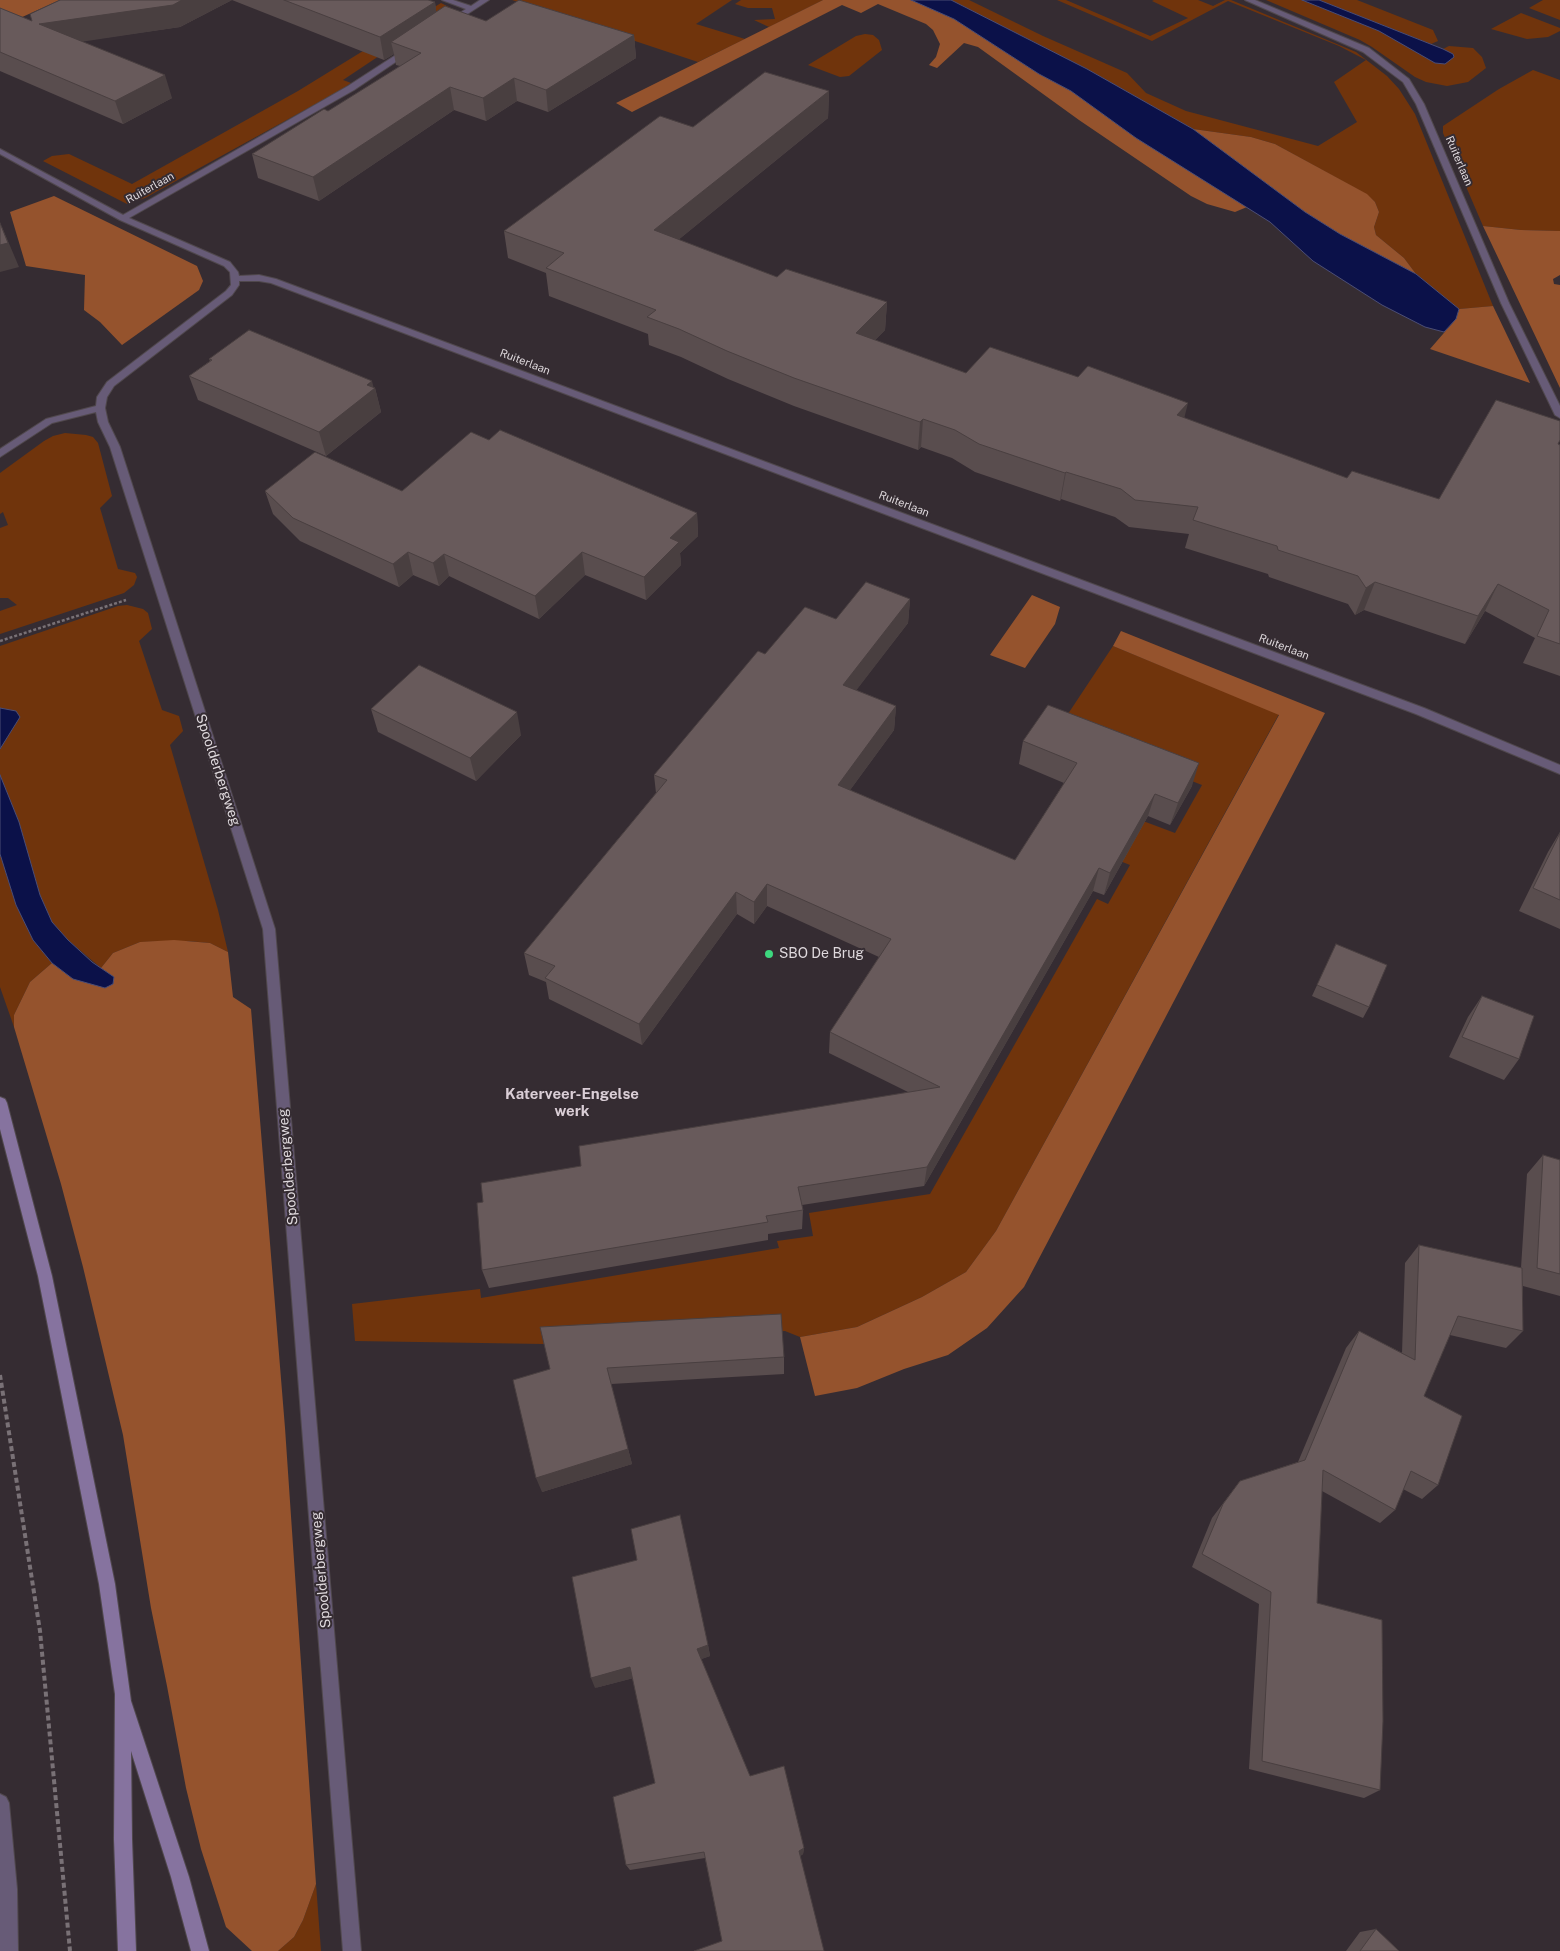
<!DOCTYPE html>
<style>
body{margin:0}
canvas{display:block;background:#352c32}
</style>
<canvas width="1560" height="1951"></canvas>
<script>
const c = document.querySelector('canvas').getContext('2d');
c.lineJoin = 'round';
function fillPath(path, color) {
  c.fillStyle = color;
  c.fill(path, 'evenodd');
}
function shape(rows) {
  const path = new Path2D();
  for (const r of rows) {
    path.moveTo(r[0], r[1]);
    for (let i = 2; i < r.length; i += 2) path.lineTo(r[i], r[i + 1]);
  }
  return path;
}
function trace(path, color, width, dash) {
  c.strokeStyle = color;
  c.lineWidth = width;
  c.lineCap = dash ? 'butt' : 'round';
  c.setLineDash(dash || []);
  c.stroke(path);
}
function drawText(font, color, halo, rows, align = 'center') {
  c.font = font + ' "Public Sans",sans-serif';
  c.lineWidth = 4;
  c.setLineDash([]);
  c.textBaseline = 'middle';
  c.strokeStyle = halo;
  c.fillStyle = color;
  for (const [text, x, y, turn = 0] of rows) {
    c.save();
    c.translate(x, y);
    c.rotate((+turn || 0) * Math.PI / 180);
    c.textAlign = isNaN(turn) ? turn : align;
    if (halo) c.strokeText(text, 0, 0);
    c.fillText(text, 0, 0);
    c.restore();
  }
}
const green = shape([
 [512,0,732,0,696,24,745,39,698,62],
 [741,0,823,0,769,27,754,20,775,19,772,8,748,8,735,4],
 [951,0,969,0,1043,36,1127,73,1146,93,1186,111,1318,146,1357,122,1334,82,1366,60,1339,46,1228,1,1152,41,1057,0,1066,0,1150,36,1188,18,1152,1,1154,0,1198,0,1213,6,1225,0,1231,0,1356,52,1387,76,1399,89,1415,114,1493,306,1459,309,1416,274,1404,258,1376,235,1374,227,1379,212,1375,202,1366,194,1275,144,1251,137,1193,129,1087,69],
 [1266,0,1302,0,1379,31,1435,63,1453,54,1443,49,1449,46,1473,48,1482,57,1486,68,1468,82,1447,86,1426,82,1415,77,1372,47,1360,40],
 [1319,0,1357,0,1433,30,1438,41,1431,44],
 [1543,0,1560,0,1560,20,1529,8],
 [441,3,451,8,452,11,433,20,343,80,351,83,343,89,145,198,127,204,43,161,52,156,69,154,132,184,298,91],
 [1521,13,1560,28,1560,31,1548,37,1527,39,1491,29],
 [865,34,873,35,879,40,882,50,849,76,840,77,808,65,856,36],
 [1533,70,1560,80,1560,231,1521,230,1483,226,1443,133,1443,126,1499,89],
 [65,433,86,435,93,437,98,443,112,496,100,508,118,569,135,573,137,577,134,585,124,593,0,634,0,611,17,605,8,598,0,598,0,528,8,525,3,512,0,514,0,473,44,441,53,436],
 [127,605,143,609,148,613,152,629,139,641,162,710,179,716,183,731,170,745,218,910,228,952,210,943,188,941,140,942,113,953,101,968,68,940,52,922,40,895,19,822,0,775,0,749,20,717,3,708,0,708,0,646,118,606],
 [1113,646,1279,714,996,1231,966,1272,922,1297,857,1327,800,1337,785,1331,545,1344,355,1341,352,1304,480,1289,481,1298,779,1248,777,1241,813,1236,809,1213,930,1194,1097,899,1108,904,1130,865,1120,861,1143,821,1175,833,1202,785,1058,729],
 [0,854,16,905,33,940,52,963,30,982,14,1015,14,1027,0,987],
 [316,1884,321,1951,278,1951,294,1937,303,1920]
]);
const forest = shape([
 [0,0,60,0,0,27],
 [823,0,911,0,954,19,1039,74,1071,91,1136,138,1247,207,1235,212,1207,204,1191,196,1079,120,978,47,964,43,937,68,929,65,936,57,940,44,933,30,926,24,878,4,861,13,842,5,632,112,616,103],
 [1193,129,1251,137,1275,144,1367,194,1375,202,1379,212,1374,227,1376,235,1404,258,1416,274,1340,234,1305,212],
 [54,196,197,266,203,281,199,290,122,345,100,322,84,310,85,275,26,266,10,212],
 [1483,226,1521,230,1560,231,1560,275,1553,279,1554,284,1560,285,1560,388],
 [1493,306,1530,383,1430,349,1456,319,1459,309],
 [1032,595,1060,607,1055,624,1025,668,990,655],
 [1121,631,1325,713,1024,1287,987,1328,948,1355,904,1369,857,1388,815,1396,800,1337,857,1327,922,1297,966,1272,996,1231,1279,715,1113,646],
 [174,940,210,943,228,952,233,997,251,1009,285,1428,316,1884,303,1920,294,1937,278,1951,252,1951,226,1927,201,1849,186,1788,167,1686,151,1608,123,1435,83,1267,61,1184,14,1027,14,1015,30,982,52,963,73,979,114,977,101,968,113,953,140,942]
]);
const water = shape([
 [911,0,951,0,1087,69,1193,129,1305,212,1340,234,1416,274,1459,309,1456,319,1444,332,1425,327,1382,305,1313,261,1270,222,1136,138,1071,91,1039,74,954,19,911,0],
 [1302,0,1319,0,1443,49,1453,54,1454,57,1445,64,1435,63,1379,31,1302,0],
 [0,708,16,711,20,717,0,749,0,708],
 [0,775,19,822,40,895,52,922,68,940,92,962,114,977,113,984,105,988,73,979,52,963,33,940,16,905,0,854,0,775]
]);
const pathFar1 = shape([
 [0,641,126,600]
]);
const path = shape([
 [0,1375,40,1631,70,1951]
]);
const service = shape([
 [1245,0,1255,0,1369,48,1409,79,1424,104,1509,303,1508,305,1501,303,1416,104,1403,82,1363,52,1245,0]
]);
const minor = shape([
 [442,0,453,0,471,6,480,0,489,0,452,24,449,24,449,20,466,9,442,0],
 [405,49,412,51,354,90,129,218,230,262,238,272,239,276,259,275,276,279,1424,708,1560,765,1560,774,1416,714,271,283,259,281,239,281,239,285,232,295,114,386,107,397,105,408,108,422,120,447,275,929,361,1951,343,1951,263,929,110,447,98,422,96,412,52,423,0,457,0,449,46,419,96,406,97,397,107,382,226,291,231,285,230,272,224,266,120,220,0,154,0,149,123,215,348,86,405,49],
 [1505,300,1509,303,1560,406,1560,418,1555,415,1501,303,1505,300],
 [0,1794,6,1797,9,1803,17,1889,18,1951,0,1951,0,1794]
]);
const secondary = shape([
 [0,1097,5,1099,7,1103,52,1276,115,1584,131,1701,189,1877,209,1951,191,1951,171,1877,131,1751,132,1839,136,1951,118,1951,114,1839,115,1694,99,1584,38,1276,0,1129,0,1097]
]);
const wall = shape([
 [232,0,180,27,82,41,172,98,123,124,0,71,0,8,32,21],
 [232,0,428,0,435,2,436,12,486,21,634,35,636,58,548,112,517,101,486,121,454,110,319,201,258,178,252,154,328,111,400,66,396,65,394,54,384,60],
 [829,91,828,118,678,240,777,277,887,302,885,330,875,340,966,373,1184,418,1347,478,1439,499,1558,444,1560,445,1560,676,1523,663,1535,638,1485,611,1465,644,1364,610,1355,615,1348,604,1269,577,1268,574,1185,548,1189,534,1129,527,1115,517,1061,499,1060,501,975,472,952,458,921,447,918,450,794,406,728,379,681,357,649,345,648,334,549,296,546,273,508,258,504,231,693,127],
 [209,359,373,387,375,388,381,412,326,456,198,400,189,376,210,361],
 [489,440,697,513,698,536,680,553,681,565,646,600,585,575,539,619,449,576,439,586,413,575,399,587,300,541,273,514,265,491,402,491],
 [910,599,908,623,856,690,896,706,894,730,850,790,1015,860,1064,783,1019,764,1023,741,1192,786,1170,825,1148,816,1104,895,1093,891,924,1186,802,1205,803,1210,802,1229,768,1234,768,1240,489,1288,482,1270,483,1202,581,1166,908,1092,829,1053,830,1032,879,957,767,906,754,924,737,914,642,1045,549,999,546,982,529,975,524,953,656,793,654,775,765,654,836,619],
 [371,709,521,735,476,781,378,732],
 [1560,832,1560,929,1519,911,1548,852],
 [1336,944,1369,1007,1363,1018,1312,996],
 [1482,996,1519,1059,1504,1080,1449,1057,1468,1017],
 [1543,1155,1560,1160,1560,1296,1523,1286,1523,1331,1506,1348,1450,1335,1424,1396,1438,1485,1422,1499,1403,1489,1395,1510,1380,1523,1322,1491,1317,1603,1380,1790,1364,1798,1249,1769,1259,1604,1192,1567,1212,1518,1240,1481,1298,1462,1346,1348,1359,1331,1402,1353,1405,1263,1419,1245,1521,1268,1527,1174],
 [784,1357,784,1374,611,1384,632,1464,542,1492,550,1369],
 [708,1645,710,1656,701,1659,750,1776,804,1848,803,1854,800,1856,722,1941,705,1858,630,1870,626,1865,655,1783,633,1678,595,1688],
 [1376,1929,1399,1951,1346,1951,1360,1932]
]);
const shadedWall = shape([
 [182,0,232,0,180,27,47,47,39,24],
 [435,2,438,25,391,42,394,54,384,60,380,37],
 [634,35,636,58,548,112,546,90],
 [165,75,172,98,123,124,115,101],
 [514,78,517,101,486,121,483,98],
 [450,87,454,110,319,201,313,177],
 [829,91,828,118,656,258,654,230],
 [2,227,19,267,0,272,0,245],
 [887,302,885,330,855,361,856,333],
 [372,381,374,389,375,388,381,412,326,456,319,432],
 [1188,403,1181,431,1177,415],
 [923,419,921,447,918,450,920,422],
 [1066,472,1061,499,1060,501,1065,473],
 [697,513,698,536,680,553,681,565,646,600,644,577,670,538],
 [408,552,413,575,399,587,393,564],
 [582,552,585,575,539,619,535,596],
 [444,554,449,576,439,586,433,563],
 [1375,582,1364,610,1355,615,1366,588],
 [1498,584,1485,611,1465,644,1478,616],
 [910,599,908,623,842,709,843,685],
 [896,706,894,730,837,808,838,785],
 [517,712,521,735,476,781,470,758],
 [1199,763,1192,786,1170,825,1178,803],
 [1155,794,1148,816,1104,895,1110,873],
 [1099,868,1093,891,924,1186,927,1167],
 [767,884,767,906,754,924,754,902],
 [736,892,737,914,642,1045,639,1024],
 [628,1449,632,1464,542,1492,536,1478],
 [708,1645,710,1656,699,1660,697,1649],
 [630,1667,634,1678,595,1688,591,1678],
 [804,1848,803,1854,799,1857,799,1851]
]);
const building = shape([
 [60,0,182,0,173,5,39,24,165,75,115,101,0,52,0,8,32,21,30,14,60,0],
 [284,0,428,0,435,2,380,37,284,0],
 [519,0,634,35,546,90,514,78,483,98,450,87,313,177,252,154,324,109,328,111,421,53,391,42,445,6,486,21,519,0],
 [765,72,829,91,654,230,777,277,786,269,887,302,856,333,966,373,990,347,1078,377,1088,366,1188,403,1177,415,1347,478,1352,471,1439,499,1496,400,1560,421,1560,440,1558,444,1560,445,1560,644,1537,636,1549,610,1498,584,1478,616,1375,582,1366,588,1358,576,1278,550,1277,546,1193,520,1198,507,1135,500,1121,489,1066,472,1065,473,979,444,955,430,923,419,920,422,794,378,727,351,679,329,647,317,656,310,546,268,564,253,504,231,660,116,693,127,765,72],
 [0,223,8,243,0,245,0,223],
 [249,330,372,381,367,385,375,388,319,432,189,376,212,360,209,359,249,330],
 [500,430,697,513,670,538,679,542,644,577,582,552,535,596,444,554,433,563,408,552,393,564,293,518,265,491,315,452,402,491,471,432,489,440,500,430],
 [866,582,910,599,843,685,896,706,838,785,1015,860,1077,763,1023,741,1048,705,1199,763,1178,803,1155,794,1110,873,1099,868,927,1167,798,1187,803,1210,766,1216,768,1222,482,1270,477,1203,483,1202,481,1183,581,1166,579,1146,940,1087,830,1032,891,939,767,884,754,902,736,892,639,1024,545,978,555,966,524,953,667,780,654,775,758,651,765,654,805,607,836,619,866,582],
 [419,665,517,712,470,758,371,709,419,665],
 [1560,833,1560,900,1533,888,1560,833],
 [1336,944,1387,965,1369,1007,1317,985,1336,944],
 [1482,996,1534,1016,1519,1059,1462,1037,1482,996],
 [1543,1155,1560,1160,1560,1274,1537,1268,1543,1155],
 [1419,1245,1522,1268,1523,1331,1458,1316,1424,1396,1462,1416,1438,1485,1411,1471,1395,1510,1323,1470,1317,1603,1382,1620,1383,1721,1380,1790,1262,1761,1271,1592,1202,1554,1223,1504,1240,1481,1305,1460,1359,1331,1415,1360,1419,1245],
 [781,1314,784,1357,607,1368,628,1449,536,1478,513,1380,550,1369,540,1327,781,1314],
 [680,1515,708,1645,697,1649,750,1776,784,1766,804,1848,799,1851,824,1951,694,1951,722,1941,704,1852,626,1865,613,1797,655,1783,630,1667,591,1678,572,1577,637,1560,631,1529,680,1515],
 [1376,1929,1399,1951,1360,1951,1376,1929]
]);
const markers = [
 [769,954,5,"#3dd77e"]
];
const farStreetnames = [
 ["Ruiterlaan",1459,161,67],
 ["Ruiterlaan",150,188,-29],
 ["Ruiterlaan",525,362,21],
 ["Ruiterlaan",904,504,21],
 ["Ruiterlaan",1284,647,21]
];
const streetNames = [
 ["Spoolderbergweg",218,770,72],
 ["Spoolderbergweg",288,1167,-95],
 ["Spoolderbergweg",321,1570,-95]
];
const poiNames = [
 ["SBO De Brug",779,954]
];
const neighbourhoodNames = [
 ["Katerveer-Engelse",572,1094],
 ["werk",572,1111]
];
fillPath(green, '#70340c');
fillPath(forest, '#95532d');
fillPath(water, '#0b1149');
trace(water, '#4b4d75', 1);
trace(service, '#50484d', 2);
trace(minor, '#50484d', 2);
trace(secondary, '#50484d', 2);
trace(pathFar1, '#797176', 2.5, [3, 2]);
trace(path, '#797176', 4, [5, 3]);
fillPath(service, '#675b77');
fillPath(minor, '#675b77');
fillPath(secondary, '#86739f');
fillPath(wall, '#594d4e');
fillPath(shadedWall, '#493f40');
fillPath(building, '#685a5b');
trace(building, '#493f40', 1);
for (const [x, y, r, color] of markers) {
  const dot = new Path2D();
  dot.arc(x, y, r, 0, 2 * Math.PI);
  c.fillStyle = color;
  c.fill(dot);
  trace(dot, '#352c32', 2);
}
drawText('11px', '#dfd9dd', '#352c32', farStreetnames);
drawText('14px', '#dfd9dd', '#352c32', streetNames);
drawText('14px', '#dfd9dd', '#352c32', poiNames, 'left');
drawText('bold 15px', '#daced6', '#352c32', neighbourhoodNames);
</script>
